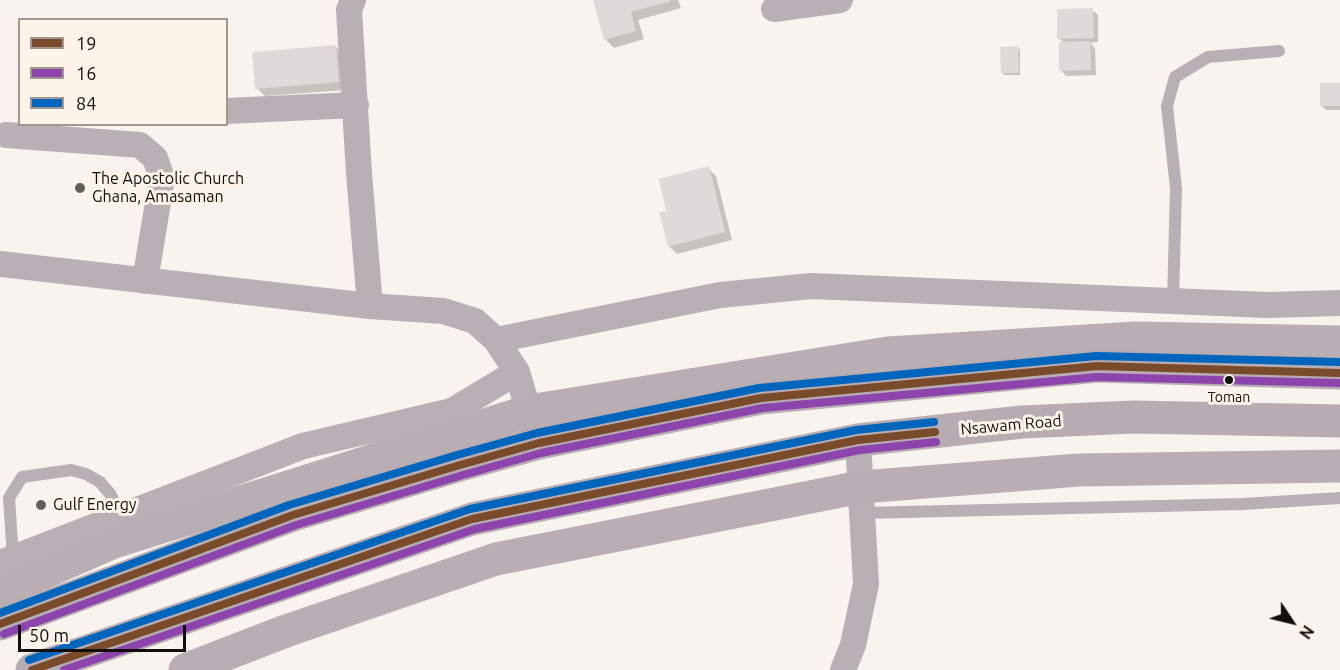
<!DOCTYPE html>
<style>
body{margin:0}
#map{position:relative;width:1340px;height:670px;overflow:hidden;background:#f8f3ee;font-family:Ubuntu,sans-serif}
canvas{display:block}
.legend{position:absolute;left:18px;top:18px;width:210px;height:108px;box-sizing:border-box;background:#fdf3e9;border:2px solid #9f9790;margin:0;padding:8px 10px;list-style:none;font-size:18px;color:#110e0b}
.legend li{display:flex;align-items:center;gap:12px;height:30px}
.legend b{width:30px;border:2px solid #9f9790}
.north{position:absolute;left:1262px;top:592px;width:60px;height:60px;-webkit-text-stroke:4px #fdf3e9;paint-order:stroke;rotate:125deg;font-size:16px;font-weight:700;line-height:24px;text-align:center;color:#110e0b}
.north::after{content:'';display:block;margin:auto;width:21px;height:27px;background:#110e0b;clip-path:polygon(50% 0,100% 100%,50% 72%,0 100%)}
.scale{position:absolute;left:18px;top:625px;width:168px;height:27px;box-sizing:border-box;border:3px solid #110e0b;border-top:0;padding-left:8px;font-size:18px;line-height:21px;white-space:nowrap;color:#110e0b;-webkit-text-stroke:4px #fdf3e9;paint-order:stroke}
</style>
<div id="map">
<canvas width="1340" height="670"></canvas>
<ul class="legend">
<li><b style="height:8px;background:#7a4b2a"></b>19</li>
<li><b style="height:8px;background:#8e44ad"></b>16</li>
<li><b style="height:8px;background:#0065bd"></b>84</li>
</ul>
<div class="north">N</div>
<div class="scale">50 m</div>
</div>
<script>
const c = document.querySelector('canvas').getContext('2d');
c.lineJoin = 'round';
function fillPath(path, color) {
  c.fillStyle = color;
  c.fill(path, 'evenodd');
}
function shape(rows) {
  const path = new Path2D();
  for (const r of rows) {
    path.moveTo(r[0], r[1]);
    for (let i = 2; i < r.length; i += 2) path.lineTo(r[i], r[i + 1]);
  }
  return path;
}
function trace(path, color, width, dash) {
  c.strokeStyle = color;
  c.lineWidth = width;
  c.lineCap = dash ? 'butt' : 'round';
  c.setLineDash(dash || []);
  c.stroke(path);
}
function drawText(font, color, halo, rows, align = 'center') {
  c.font = font + ' Ubuntu,sans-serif';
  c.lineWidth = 6;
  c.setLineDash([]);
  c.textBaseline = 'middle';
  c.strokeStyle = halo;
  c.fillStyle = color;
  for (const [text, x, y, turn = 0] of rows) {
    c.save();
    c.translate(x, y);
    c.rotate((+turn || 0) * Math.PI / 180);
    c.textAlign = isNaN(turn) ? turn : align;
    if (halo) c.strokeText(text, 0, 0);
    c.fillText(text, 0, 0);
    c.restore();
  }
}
const shadow = shape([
 [595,0,678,0,681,8,638,20,644,39,614,48,606,40],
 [1092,10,1098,15,1098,42,1090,43,1095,48,1096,75,1066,76,1061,70,1064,43,1059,38],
 [336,47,344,55,346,90,265,96,257,88],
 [1018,48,1020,50,1020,75,1005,75,1002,73],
 [1340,84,1340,110,1326,110,1321,105],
 [708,168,716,176,732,240,677,254,669,246]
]);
const building = shape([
 [593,0,671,0,671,1,631,12,636,31,604,40],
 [1093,8,1094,38,1057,39,1057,9],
 [1090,41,1091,70,1059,71,1059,42],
 [336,45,339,82,255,89,252,52],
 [1018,46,1019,73,1001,73,1000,47],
 [1320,83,1340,83,1340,106,1320,106],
 [709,166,725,232,668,247,659,212,666,211,659,179]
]);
const lane = shape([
 [1173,301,1176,188,1167,106,1175,77,1208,57,1279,51],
 [862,513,1243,504,1340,498],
 [13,558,9,498,22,477,71,470,86,474,100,482,111,495,120,516]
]);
const street = shape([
 [353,0,349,10,359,173,370,306],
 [774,9,840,0],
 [226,111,356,105],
 [6,135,140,145,155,158,162,178,145,281],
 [0,264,370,306,443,311,475,321,496,340,517,372,534,429],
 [496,340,720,295,811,286,1267,305,1340,303],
 [0,563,303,446,452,411,517,372],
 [843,670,853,645,866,584,858,440]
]);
const secondary = shape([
 [0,592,114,542,529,411,888,353,1136,338,1340,342],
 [185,670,286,631,496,559,861,487,1079,470,1340,466]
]);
const highway = shape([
 [0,624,293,515,460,465,539,443,761,398,1097,366,1340,373],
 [32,670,472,519,858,440,1022,422,1134,417,1340,421]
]);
const bus1 = shape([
 [0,624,293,515,460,465,539,443,761,398,1097,366,1340,373],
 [32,670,472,519,858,440,935,432]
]);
const bus2 = shape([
 [4,634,296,525,463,475,541,453,763,408,1097,377,1340,383],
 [64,670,475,529,860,450,936,442]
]);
const bus3 = shape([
 [0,613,289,505,457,455,537,433,759,388,1096,356,1340,362],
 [29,660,470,509,856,430,934,422]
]);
const markers = [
 [80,188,6,"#625e5a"],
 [1229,380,5,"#110e0b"],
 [41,505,6,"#625e5a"]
];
const busNames = [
 ["Toman",1229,397]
];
const poiNames = [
 ["The Apostolic Church",92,179],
 ["Ghana, Amasaman",92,197],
 ["Gulf Energy",53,505]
];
const streetNames = [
 ["Nsawam Road",1011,425,-5]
];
fillPath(shadow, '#0003');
fillPath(building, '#dfdad7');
trace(lane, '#b9b0b6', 12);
trace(street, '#b9b0b6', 26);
trace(secondary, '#b9aeb4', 33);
trace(highway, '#b7acb1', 33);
trace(bus1, '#7a4b2a', 8);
trace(bus2, '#8e44ad', 8);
trace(bus3, '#0065bd', 8);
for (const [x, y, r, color] of markers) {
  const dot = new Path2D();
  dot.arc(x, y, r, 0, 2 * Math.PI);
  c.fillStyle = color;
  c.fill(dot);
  trace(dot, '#fdf3e9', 2);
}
drawText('14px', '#110e0b', '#fdf3e9', busNames);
drawText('16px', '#110e0b', '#fdf3e9', poiNames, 'left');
drawText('16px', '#110e0b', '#fdf3e9', streetNames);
</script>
